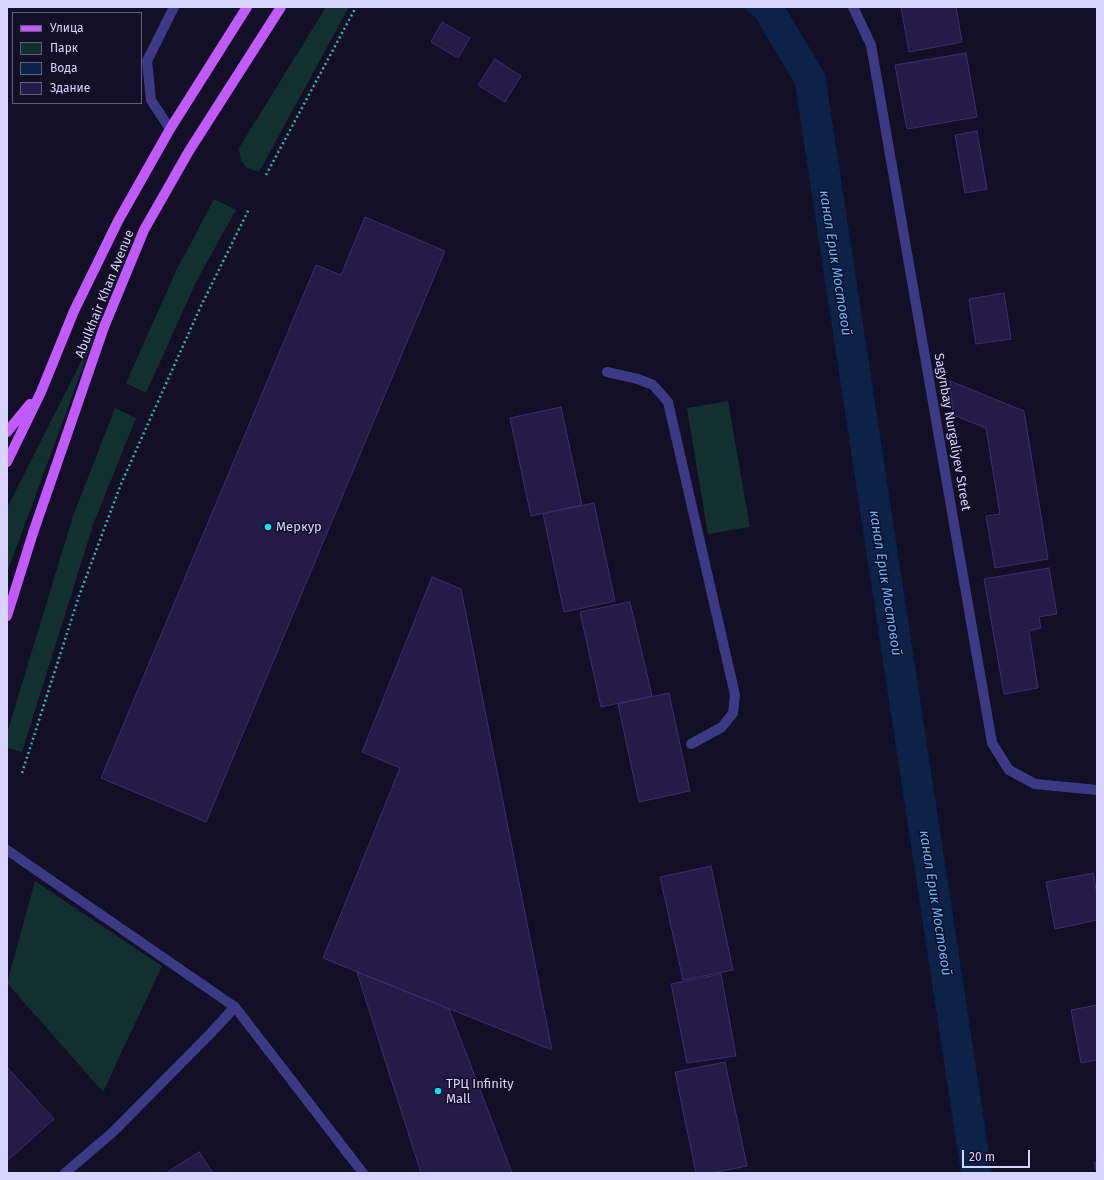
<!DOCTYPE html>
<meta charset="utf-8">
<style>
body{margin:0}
#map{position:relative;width:1104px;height:1180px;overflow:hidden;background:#130f26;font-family:"Fira Sans",sans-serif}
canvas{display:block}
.frame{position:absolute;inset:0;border:8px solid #d9d4ff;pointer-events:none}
.legend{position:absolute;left:12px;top:12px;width:130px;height:92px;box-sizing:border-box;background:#130f26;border:1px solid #625e7d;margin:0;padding:5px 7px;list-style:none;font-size:12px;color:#d9d4ff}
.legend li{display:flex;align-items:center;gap:8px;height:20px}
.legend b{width:20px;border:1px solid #625e7d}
.scale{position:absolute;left:962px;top:1150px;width:68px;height:18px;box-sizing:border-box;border:2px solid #d9d4ff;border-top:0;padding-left:5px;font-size:12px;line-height:14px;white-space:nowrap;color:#d9d4ff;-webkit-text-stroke:3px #130f26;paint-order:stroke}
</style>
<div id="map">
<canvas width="1104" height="1180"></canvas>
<div class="frame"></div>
<ul class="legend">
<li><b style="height:5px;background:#c25bff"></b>Улица</li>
<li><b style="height:11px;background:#12302f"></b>Парк</li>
<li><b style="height:11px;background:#0c2248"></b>Вода</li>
<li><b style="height:11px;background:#241b47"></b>Здание</li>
</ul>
<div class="scale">20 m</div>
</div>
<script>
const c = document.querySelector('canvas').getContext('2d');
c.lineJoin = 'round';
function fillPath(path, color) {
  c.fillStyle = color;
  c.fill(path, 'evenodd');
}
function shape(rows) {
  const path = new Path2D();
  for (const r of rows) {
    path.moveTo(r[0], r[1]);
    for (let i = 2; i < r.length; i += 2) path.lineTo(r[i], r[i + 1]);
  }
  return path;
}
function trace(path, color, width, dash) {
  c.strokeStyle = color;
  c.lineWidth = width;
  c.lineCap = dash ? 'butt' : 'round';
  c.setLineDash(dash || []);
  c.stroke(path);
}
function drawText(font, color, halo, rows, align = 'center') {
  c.font = font + ' "Fira Sans",sans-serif';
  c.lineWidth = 3;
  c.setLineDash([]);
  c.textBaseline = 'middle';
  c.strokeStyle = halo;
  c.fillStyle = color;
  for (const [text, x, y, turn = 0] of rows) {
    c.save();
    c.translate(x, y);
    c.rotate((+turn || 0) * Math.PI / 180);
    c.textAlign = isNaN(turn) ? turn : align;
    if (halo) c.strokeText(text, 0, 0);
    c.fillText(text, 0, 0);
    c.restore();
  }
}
const green = shape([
 [326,7,349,7,259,172,247,168,241,161,239,148],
 [214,199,236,210,197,280,146,393,126,383,176,271],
 [95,334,7,573,7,508],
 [728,401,750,527,708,534,687,408],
 [115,408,136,418,93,525,22,752,7,748,7,733,73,516],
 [35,881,162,966,103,1092,7,983]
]);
const water = shape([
 [742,7,785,7,825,74,992,1173,961,1173,795,84,755,17]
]);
const building = shape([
 [901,7,956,7,962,42,909,52,901,7],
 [442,22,470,38,458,58,431,42,442,22],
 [966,53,977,117,907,129,895,65,966,53],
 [495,59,521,76,505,102,478,85,495,59],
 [977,131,987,189,965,193,955,135,977,131],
 [365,217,445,251,206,822,101,778,316,265,341,275,365,217],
 [1004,293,1011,339,976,344,969,299,1004,293],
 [950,381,1024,411,1048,559,995,568,986,516,1000,514,986,428,953,415,950,381],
 [561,407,582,505,531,516,510,418,561,407],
 [594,503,615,601,564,612,543,514,594,503],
 [1049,568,1057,614,1039,617,1041,628,1029,631,1038,688,1004,694,984,579,1049,568],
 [432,577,461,589,552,1050,323,958,400,768,362,752,432,577],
 [630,602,652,696,601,707,580,612,630,602],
 [669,693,690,791,639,802,618,704,669,693],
 [711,866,733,970,683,980,660,877,711,866],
 [1093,873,1097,895,1097,920,1055,929,1046,882,1093,873],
 [357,972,449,1009,512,1173,421,1173,357,972],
 [721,974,736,1056,687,1063,671,984,721,974],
 [1097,1005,1097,1060,1081,1063,1071,1010,1097,1005],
 [725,1062,747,1166,712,1173,696,1173,675,1072,725,1062],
 [7,1067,54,1119,7,1161,7,1067],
 [199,1152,213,1173,166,1173,199,1152],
 [1097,1162,1097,1173,1094,1163,1097,1162]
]);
const path = shape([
 [266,175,356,7],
 [22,773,79,596,121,484,200,308,249,209]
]);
const service = shape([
 [170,129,151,100,147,61,174,7],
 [607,372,638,379,653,385,668,402,735,695,733,713,722,727,691,744],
 [7,850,235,1007,363,1173],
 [65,1173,113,1132,209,1035,235,1007]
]);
const minor = shape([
 [853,7,871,45,992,743,1009,770,1035,784,1097,790]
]);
const primary = shape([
 [7,432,30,404],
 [7,462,41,392,74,311,118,221,170,129,247,7],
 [7,616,33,533,104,327,144,230,189,151,281,7]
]);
const markers = [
 [268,527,4,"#00e5ff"],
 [438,1091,4,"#00e5ff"]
];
const streetNames = [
 ["Abulkhair Khan Avenue",105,294,-68],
 ["Sagynbay Nurgaliyev Street",952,432,80]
];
const poiNames = [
 ["Меркур",276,527],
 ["ТРЦ Infinity",446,1084],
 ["Mall",446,1099]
];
const waterNames = [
 ["канал Ерик Мостовой",835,263,81],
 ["канал Ерик Мостовой",885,583,81],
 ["канал Ерик Мостовой",935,903,81]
];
fillPath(green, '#12302f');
fillPath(water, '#0c2248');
fillPath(building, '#241b47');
trace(building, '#3b2d73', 1);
trace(path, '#2fb8b0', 2.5, [2, 3]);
trace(service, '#3d3a85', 10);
trace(minor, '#3d3a85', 10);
trace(primary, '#c25bff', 10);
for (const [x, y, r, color] of markers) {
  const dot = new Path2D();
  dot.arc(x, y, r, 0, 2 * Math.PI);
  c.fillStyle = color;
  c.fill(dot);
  trace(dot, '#130f26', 1.5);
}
drawText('13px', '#d9d4ff', '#130f26', streetNames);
drawText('13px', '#d9d4ff', '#130f26', poiNames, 'left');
drawText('italic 14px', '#62b6ff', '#130f26', waterNames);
</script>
